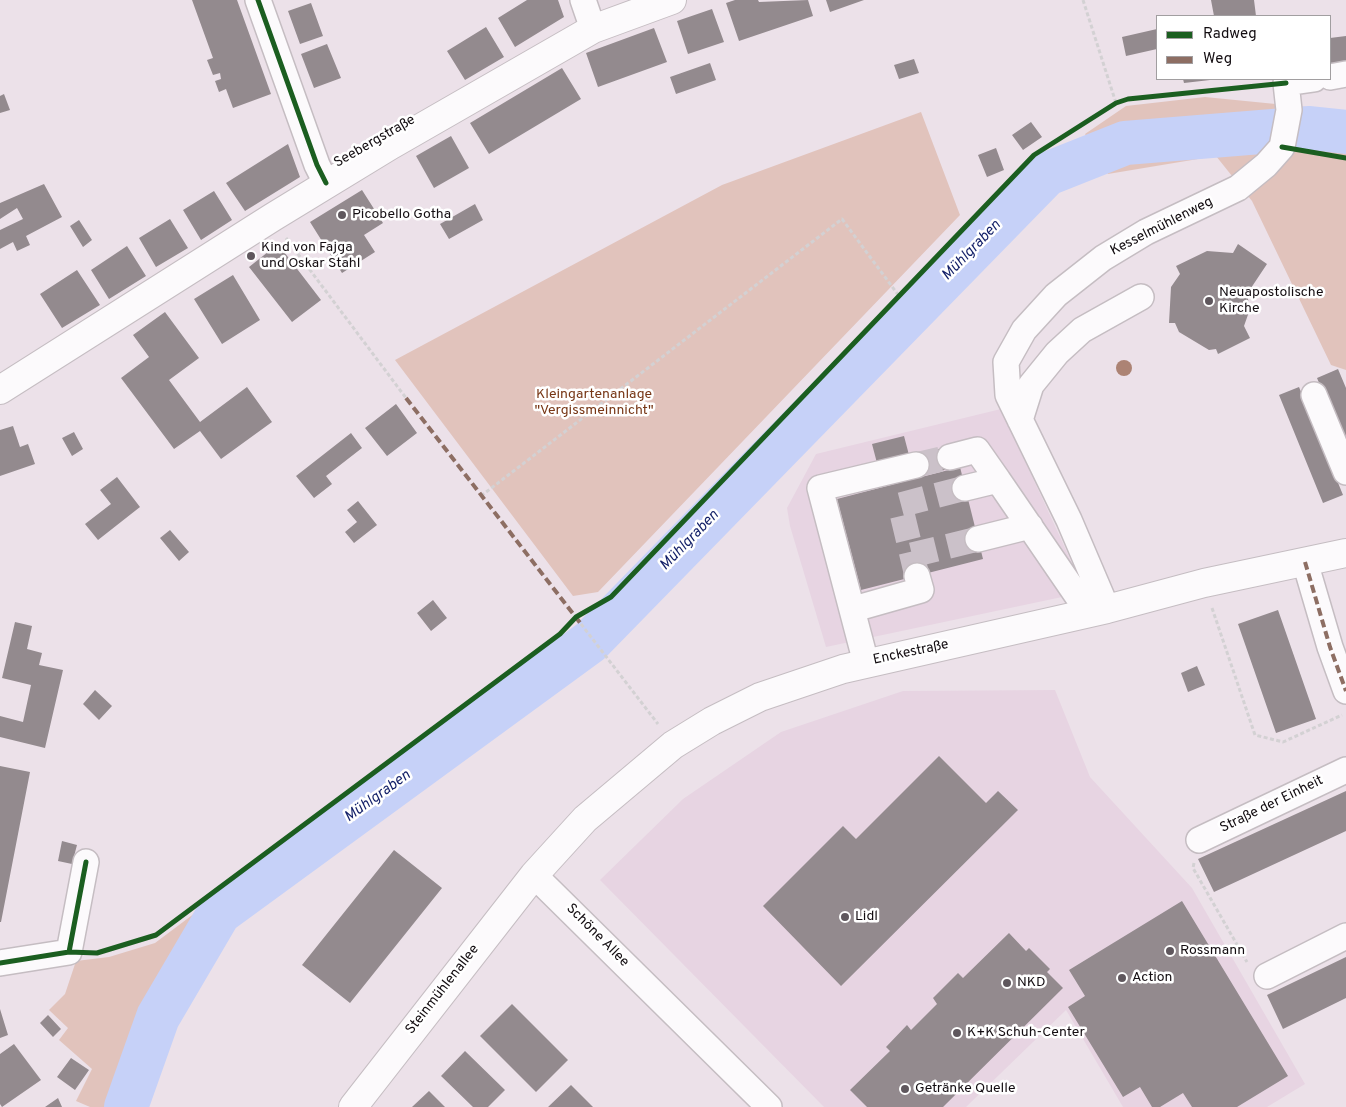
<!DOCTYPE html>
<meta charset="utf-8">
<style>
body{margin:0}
#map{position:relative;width:1346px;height:1107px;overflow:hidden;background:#ece1e9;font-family:Overpass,sans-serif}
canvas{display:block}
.legend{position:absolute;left:1156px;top:15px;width:175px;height:65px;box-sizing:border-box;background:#fff;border:1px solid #a19ea0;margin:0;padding:6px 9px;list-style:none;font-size:15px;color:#130d11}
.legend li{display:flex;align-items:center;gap:10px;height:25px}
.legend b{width:25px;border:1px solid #a19ea0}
</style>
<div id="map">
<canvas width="1346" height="1107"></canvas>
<ul class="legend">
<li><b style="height:6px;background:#1b5e20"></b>Radweg</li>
<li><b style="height:6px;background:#8d6e63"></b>Weg</li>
</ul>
</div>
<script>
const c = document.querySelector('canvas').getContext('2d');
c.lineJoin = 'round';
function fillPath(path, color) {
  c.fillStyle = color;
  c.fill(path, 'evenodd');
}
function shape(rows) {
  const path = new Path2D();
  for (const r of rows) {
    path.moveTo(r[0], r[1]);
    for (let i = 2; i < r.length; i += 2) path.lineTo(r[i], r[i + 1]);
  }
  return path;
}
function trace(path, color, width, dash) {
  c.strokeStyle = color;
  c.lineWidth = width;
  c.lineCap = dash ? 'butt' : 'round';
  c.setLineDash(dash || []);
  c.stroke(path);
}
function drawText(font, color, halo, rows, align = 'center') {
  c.font = font + ' Overpass,sans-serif';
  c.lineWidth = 5;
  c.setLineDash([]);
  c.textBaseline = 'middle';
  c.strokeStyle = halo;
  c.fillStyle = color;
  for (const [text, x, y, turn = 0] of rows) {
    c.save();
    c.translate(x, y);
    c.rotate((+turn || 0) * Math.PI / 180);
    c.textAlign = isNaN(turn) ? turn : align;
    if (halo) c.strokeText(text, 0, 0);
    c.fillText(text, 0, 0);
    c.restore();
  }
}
const built = shape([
 [1001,409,1072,563,1062,597,826,647,790,526,787,508,816,454],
 [1055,690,1090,777,1192,888,1305,1084,1267,1107,1123,1107,1066,1010,966,1107,824,1107,600,880,683,799,781,732,903,691]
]);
const green = shape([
 [1205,97,1346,111,1346,370,1331,365,1252,201,1216,156,1108,174,1085,134,1126,106],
 [921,112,960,215,598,592,573,596,395,360,722,185],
 [269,874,218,909,158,1017,123,1107,90,1107,76,1101,92,1069,59,1040,68,1028,49,1010,65,994,76,961,109,957,155,943,211,901]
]);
const river = shape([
 [126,1107,158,1017,219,913,590,642,1047,174,1125,143,1310,128,1346,132]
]);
const building = shape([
 [192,0,237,0,271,94,233,108,226,89,219,92,215,81,221,79,220,73,213,75,207,60,213,58],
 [527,0,558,0,564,17,515,47,498,18],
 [735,0,758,0,759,2,808,0,813,16,739,41,726,3],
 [826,0,864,0,830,12],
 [1211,0,1254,0,1256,16,1214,16],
 [311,3,323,36,300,44,288,11],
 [712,9,724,42,688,54,677,21],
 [486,27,504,57,465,80,447,51],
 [654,28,667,62,598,87,586,53],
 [1157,29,1157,49,1126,56,1122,37],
 [1346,36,1346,63,1330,65,1330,38],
 [327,44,341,78,314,88,301,54],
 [914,59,919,73,899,79,894,65],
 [710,63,716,80,676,94,670,77],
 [562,68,581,99,489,154,470,123],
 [1183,79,1210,79,1210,80,1184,83],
 [4,94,10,110,0,113,0,96],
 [1031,122,1042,137,1023,150,1012,135],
 [451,136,469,168,434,188,416,156],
 [288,144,300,177,245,211,226,183],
 [996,148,1004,170,987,177,978,155],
 [44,184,62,217,26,236,30,245,17,251,13,242,0,249,0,230,23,219,17,208,0,219,0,203],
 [362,190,383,223,364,235,375,252,342,273,310,222],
 [214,191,232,220,201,240,183,210],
 [475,204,483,220,449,239,440,224],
 [170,219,188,248,156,267,139,238],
 [79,220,92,240,83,247,70,226],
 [278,244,321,300,292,322,249,267],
 [1238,244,1267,264,1247,294,1250,309,1244,326,1250,338,1218,354,1216,349,1209,350,1179,332,1175,323,1169,323,1171,287,1180,274,1176,266,1207,251,1233,253],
 [127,246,146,276,109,299,91,270],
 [77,270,100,305,62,328,40,294],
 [233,275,260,320,222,344,194,299],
 [165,312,199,358,169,380,200,422,247,387,272,422,221,459,200,431,174,449,121,378,149,357,133,335],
 [1338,369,1346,388,1346,448,1317,378],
 [1299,387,1343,495,1323,503,1279,395],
 [396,404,417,433,387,456,365,428],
 [13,426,20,447,28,444,35,464,0,476,0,430],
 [74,432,83,449,72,456,62,438],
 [351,433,362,448,326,476,332,484,314,498,296,476],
 [904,436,909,455,877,463,872,444],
 [947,447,953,468,919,476,914,455],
 [960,467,983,559,861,590,837,499],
 [117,477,140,507,98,540,85,524,111,504,100,490],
 [358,501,377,525,354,543,345,532,357,522,347,510],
 [170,530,189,552,179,561,160,538],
 [433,600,447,618,431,631,417,613],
 [1278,610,1316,719,1276,733,1238,624],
 [15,622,32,626,27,649,42,653,39,665,63,670,45,748,0,737,0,716,23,722,31,685,2,678],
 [1197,666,1205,685,1188,692,1181,673],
 [95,690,112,706,99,720,83,704],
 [939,756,986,803,998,791,1018,810,841,986,763,906,843,826,856,839],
 [0,766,30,772,1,922,0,922],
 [1346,791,1346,831,1214,892,1198,859],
 [62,841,77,845,72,864,58,861],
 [394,850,442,888,350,1003,302,965],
 [1182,901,1288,1076,1237,1107,1192,1107,1183,1093,1160,1107,1152,1107,1140,1087,1123,1097,1068,1007,1085,996,1069,970],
 [1009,933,1026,951,1029,948,1050,969,1047,972,1063,988,943,1107,867,1107,850,1090,890,1051,886,1047,907,1025,911,1030,937,1004,933,998,958,973,963,978],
 [1346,957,1346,998,1283,1029,1267,995],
 [512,1004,568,1060,536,1092,480,1036],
 [0,1009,8,1035,0,1038],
 [48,1015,61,1029,53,1037,40,1023],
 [14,1044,41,1080,2,1107,0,1104,0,1054],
 [465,1051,505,1090,488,1107,473,1107,441,1076],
 [71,1058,89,1070,75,1090,57,1077],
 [571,1085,593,1107,548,1107],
 [429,1091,445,1107,412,1107],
 [58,1098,62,1107,45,1107]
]);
const minorTunnel = shape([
 [916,465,950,457],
 [912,555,978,539],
 [917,576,900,505,965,488]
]);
const path = shape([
 [1083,0,1116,103],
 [286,238,406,398],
 [481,496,842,219,899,296],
 [1212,608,1255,735,1283,742,1342,715],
 [581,624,658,724],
 [1194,863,1193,868,1247,962]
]);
const minor = shape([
 [258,0,317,165,326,183],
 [583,0,593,29],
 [1330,77,1346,74],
 [1314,395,1346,472],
 [1020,420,1031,385,1057,353,1082,330,1141,297],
 [950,457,977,450,998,480],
 [965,488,998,480,1089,613],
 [978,539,1030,526],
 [1305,562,1330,647,1346,691],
 [854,609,921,590,917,576],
 [1107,609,1069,520,1008,395,1006,362,1024,330,1056,295,1103,258,1146,232,1238,188,1266,165,1282,147,1289,110,1286,83,1314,79],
 [866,663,820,488,916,465],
 [1199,840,1346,770],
 [534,875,769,1107],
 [0,963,69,952,86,862],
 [1267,976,1346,936]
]);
const major = shape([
 [0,390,273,217,391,145,593,29,672,0],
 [353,1107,534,875,585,819,673,745,712,721,760,697,843,669,1107,609,1204,583,1346,553]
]);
const quiet = shape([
 [406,398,581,624],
 [1305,562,1330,647,1346,691]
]);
const cycleway = shape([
 [258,0,317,165,326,183],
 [1282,147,1346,158],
 [69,952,97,953,156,935,560,634,576,617,611,597,1034,155,1116,103,1128,99,1286,83],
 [0,963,69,952,86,862]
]);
const trees = [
 [1124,368]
];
const markers = [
 [342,215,5,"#5f575d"],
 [251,256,5,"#5f575d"],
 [1209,301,5,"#5f575d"],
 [845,917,5,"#5f575d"],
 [1170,951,5,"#5f575d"],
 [1122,978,5,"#5f575d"],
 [1007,983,5,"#5f575d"],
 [957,1033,5,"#5f575d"],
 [905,1089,5,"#5f575d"]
];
const streetNames = [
 ["Seebergstraße",375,142,-30],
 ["Kesselmühlenweg",1162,227,-27],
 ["Enckestraße",911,653,-12],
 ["Straße der Einheit",1272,805,-26],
 ["Schöne Allee",597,936,45],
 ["Steinmühlenallee",443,990,-52]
];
const poiNames = [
 ["Picobello Gotha",352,215],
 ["Kind von Fajga",261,248],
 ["und Oskar Stahl",261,264],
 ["Neuapostolische",1219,293],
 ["Kirche",1219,309],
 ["Lidl",855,917],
 ["Rossmann",1180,951],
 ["Action",1132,978],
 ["NKD",1017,983],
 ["K+K Schuh-Center",967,1033],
 ["Getränke Quelle",915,1089]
];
const parkNames = [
 ["Kleingartenanlage",594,395],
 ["\"Vergissmeinnicht\"",594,411]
];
const waterNames = [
 ["Mühlgraben",972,251,-46],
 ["Mühlgraben",690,541,-46],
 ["Mühlgraben",378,797,-36]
];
fillPath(built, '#e7d4e2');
fillPath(green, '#e1c3bc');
trace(river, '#c6d1f8', 44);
fillPath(building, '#938a8e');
trace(minorTunnel, '#cbc1c9', 25, [25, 12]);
trace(minor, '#c5bdc2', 28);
trace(major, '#c5bdc2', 30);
trace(path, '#d3d1d3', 3, [4, 2.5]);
trace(minor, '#fcfafc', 25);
trace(major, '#fcfafc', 28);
trace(quiet, '#8d6e63', 4, [8, 4]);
trace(cycleway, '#1b5e20', 5);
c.fillStyle = '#ac8374';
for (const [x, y] of trees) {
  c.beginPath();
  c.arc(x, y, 8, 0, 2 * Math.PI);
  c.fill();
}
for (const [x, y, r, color] of markers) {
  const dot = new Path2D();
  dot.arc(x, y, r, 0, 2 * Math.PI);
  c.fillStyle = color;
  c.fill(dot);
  trace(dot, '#fff', 2);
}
drawText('14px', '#130d11', '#fff', streetNames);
drawText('14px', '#130d11', '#fff', poiNames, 'left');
drawText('14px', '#773615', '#fff', parkNames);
drawText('italic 15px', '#111e67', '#fff', waterNames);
</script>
